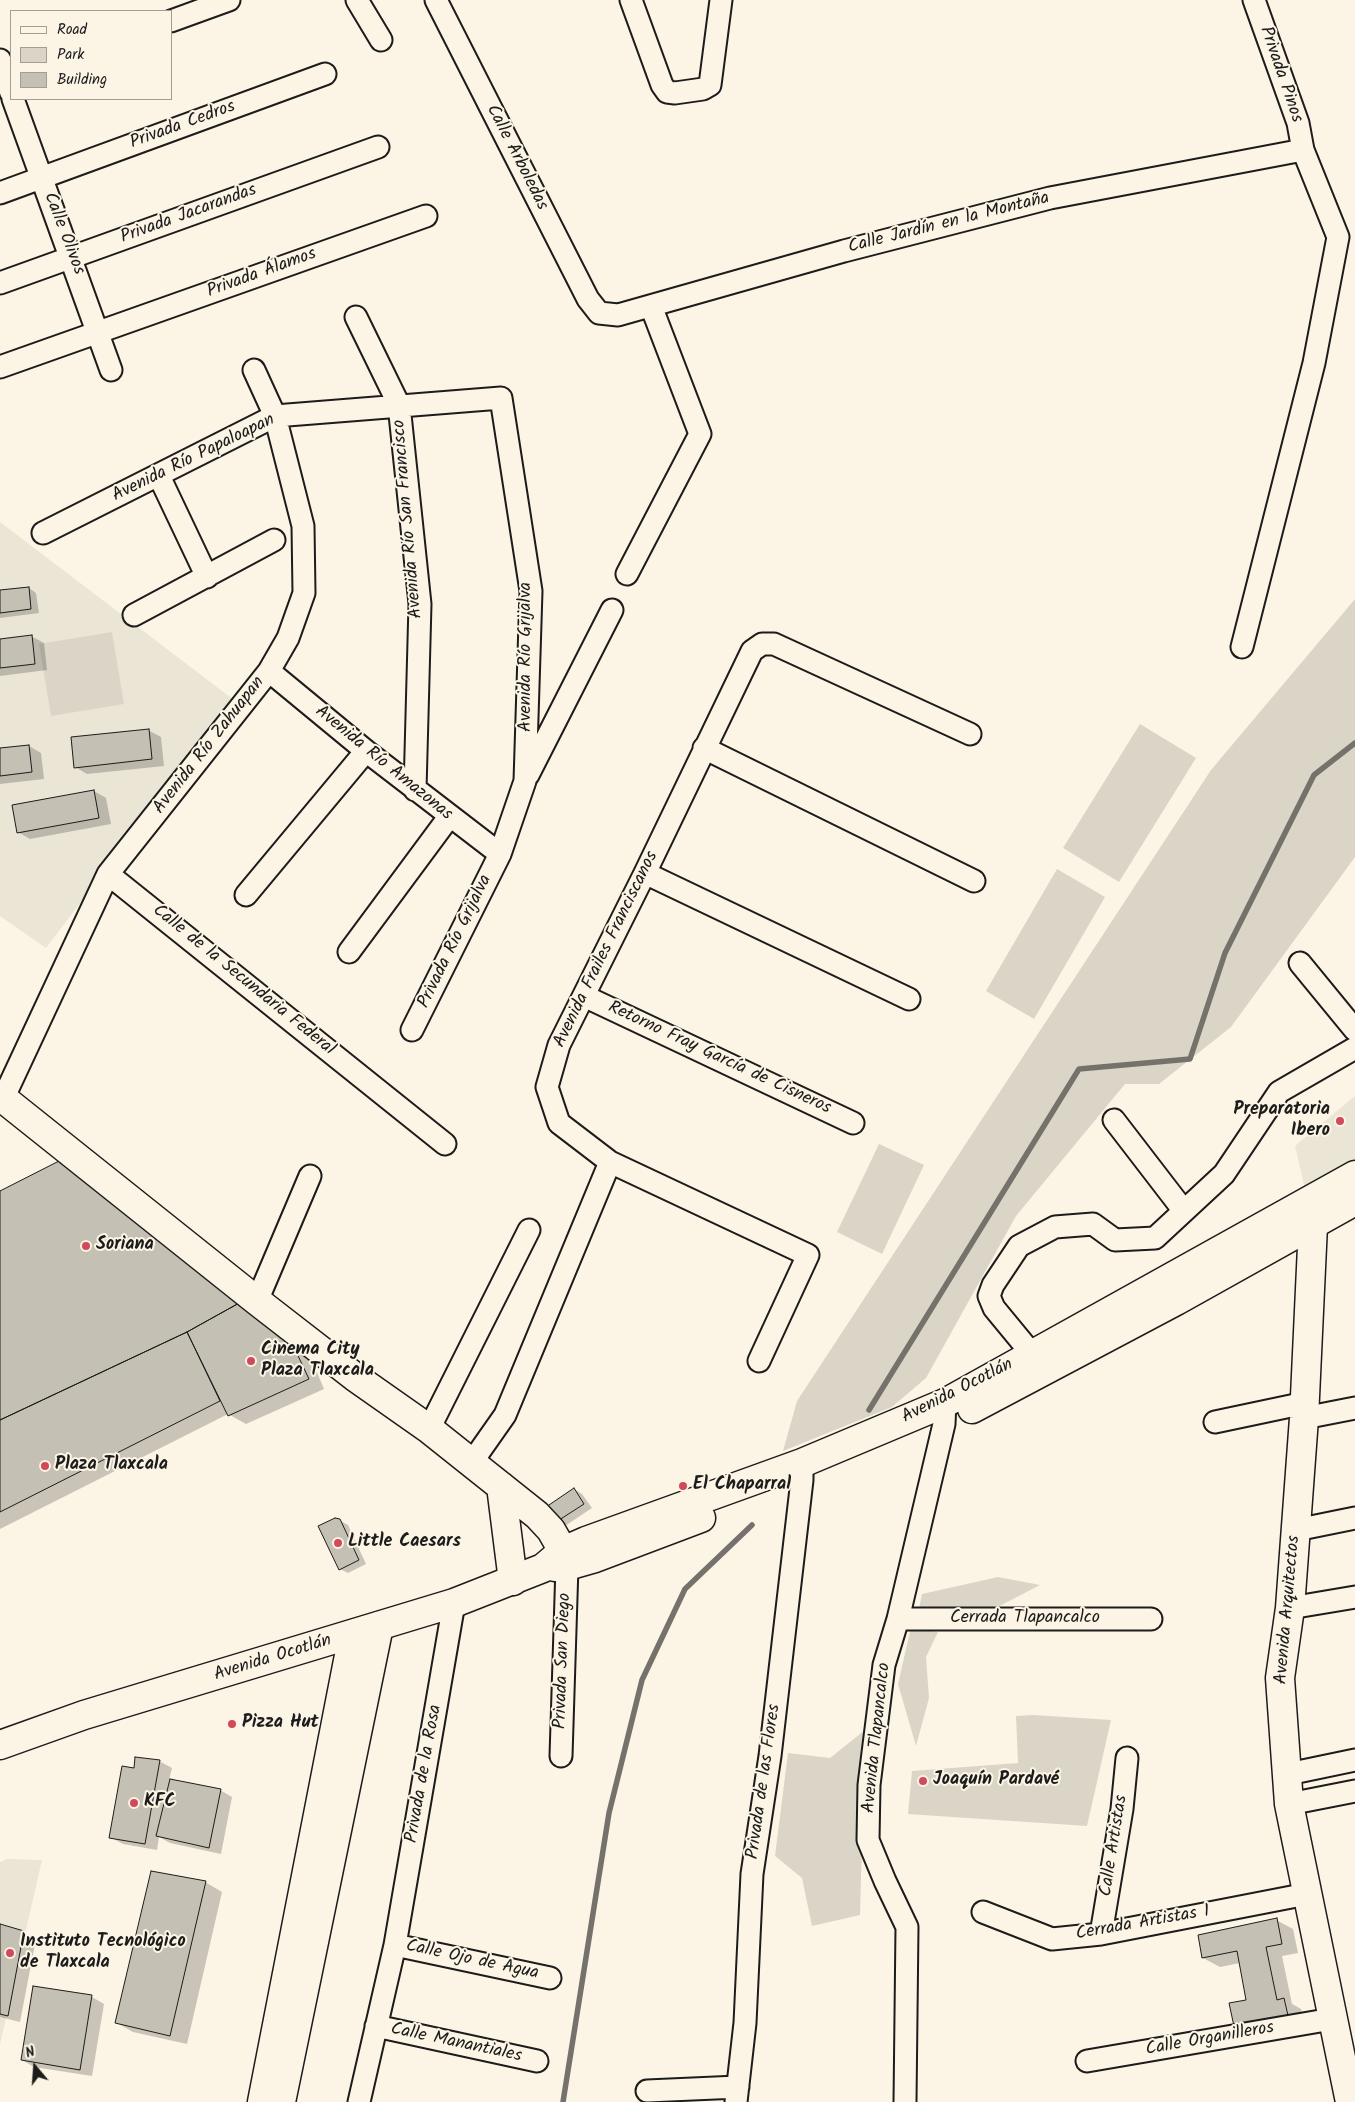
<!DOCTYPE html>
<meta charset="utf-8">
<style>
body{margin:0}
#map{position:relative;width:1355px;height:2102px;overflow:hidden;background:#fcf5e5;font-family:Kalam,sans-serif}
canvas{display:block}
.legend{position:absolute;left:10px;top:10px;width:162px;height:90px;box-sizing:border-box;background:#fcf5e5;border:1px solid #a29e95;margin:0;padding:6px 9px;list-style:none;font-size:15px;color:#1c1c1c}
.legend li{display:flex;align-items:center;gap:10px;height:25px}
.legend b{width:25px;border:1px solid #a29e95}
.north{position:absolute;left:10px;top:2042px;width:50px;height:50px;-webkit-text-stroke:4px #fcf5e5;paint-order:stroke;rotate:342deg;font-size:14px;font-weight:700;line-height:20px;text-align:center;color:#1c1c1c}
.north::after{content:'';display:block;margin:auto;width:18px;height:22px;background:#1c1c1c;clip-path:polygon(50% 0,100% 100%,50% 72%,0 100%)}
</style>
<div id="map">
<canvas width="1355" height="2102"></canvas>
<ul class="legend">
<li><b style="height:6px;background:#fcf5e5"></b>Road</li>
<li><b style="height:14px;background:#dbd5c8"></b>Park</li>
<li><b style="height:14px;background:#c4c0b3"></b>Building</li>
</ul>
<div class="north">N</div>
</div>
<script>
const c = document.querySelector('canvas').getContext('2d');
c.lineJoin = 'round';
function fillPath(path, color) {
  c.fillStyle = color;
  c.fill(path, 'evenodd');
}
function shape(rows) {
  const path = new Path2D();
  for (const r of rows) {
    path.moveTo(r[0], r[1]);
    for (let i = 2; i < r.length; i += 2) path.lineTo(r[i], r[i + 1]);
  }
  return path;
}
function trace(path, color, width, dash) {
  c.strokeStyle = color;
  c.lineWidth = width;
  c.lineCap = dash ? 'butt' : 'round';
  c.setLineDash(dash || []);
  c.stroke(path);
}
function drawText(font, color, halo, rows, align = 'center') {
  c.font = font + ' Kalam,sans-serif';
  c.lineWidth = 4;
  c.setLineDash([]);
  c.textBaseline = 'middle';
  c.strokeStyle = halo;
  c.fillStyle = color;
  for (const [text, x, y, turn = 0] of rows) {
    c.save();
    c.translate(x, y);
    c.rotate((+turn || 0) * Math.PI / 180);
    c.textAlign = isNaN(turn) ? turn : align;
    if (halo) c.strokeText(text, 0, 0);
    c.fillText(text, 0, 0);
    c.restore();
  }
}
const built = shape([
 [0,522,234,700,46,948,0,916],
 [1355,1096,1355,1164,1306,1193,1295,1146],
 [7,1859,42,1860,0,2044,0,1862]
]);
const green = shape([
 [1355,599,1355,857,1231,1027,1159,1084,1125,1084,1016,1216,926,1378,892,1407,783,1451,797,1401,1211,770],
 [112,632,124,704,51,716,39,644],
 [1140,724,1196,758,1119,882,1063,848],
 [1057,869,1105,897,1034,1019,986,991],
 [879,1144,924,1165,882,1254,837,1232],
 [998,1577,1040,1585,988,1612,918,1614,922,1594],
 [911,1627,938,1632,926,1657,929,1698,916,1746,898,1684],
 [1034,1715,1111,1720,1087,1826,908,1814,912,1771,1018,1763,1016,1716],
 [865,1730,860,1915,812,1926,802,1878,775,1856,788,1753,830,1758]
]);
const shadow = shape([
 [29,588,36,593,39,613,0,618,0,591],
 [31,636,44,643,47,670,0,676,0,640],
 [148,730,161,737,164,766,87,774,75,767],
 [29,746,41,753,44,779,0,784,0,749],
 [94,791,106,798,111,824,30,839,18,832],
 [0,1192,309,1353,324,1389,246,1424,228,1414,0,1529],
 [574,1489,582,1494,592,1508,565,1526,557,1521],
 [339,1520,348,1525,366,1564,348,1573,340,1569],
 [159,1761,172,1768,169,1780,220,1790,232,1797,221,1854,170,1843,159,1837,157,1850,123,1844,110,1837,135,1769],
 [205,1882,222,1892,187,2044,133,2032,117,2023],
 [1276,1920,1293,1929,1298,1953,1282,1956,1292,2004,1301,2009,1305,2029,1248,2001,1240,1963,1220,1967,1203,1958],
 [0,1926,23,1932,36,1939,20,2022,0,2017],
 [34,1988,92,1997,104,2004,92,2076,34,2067,22,2060]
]);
const stream = shape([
 [869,1410,1079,1069,1190,1059,1225,953,1314,775,1355,743],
 [563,2102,609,1813,642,1680,685,1589,752,1525]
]);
const building = shape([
 [29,587,31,609,0,613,0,590,29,587],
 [32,635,35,664,0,668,0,639,32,635],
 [149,729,152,759,74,768,71,737,149,729],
 [29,745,32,772,0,776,0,748,29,745],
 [94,790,99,818,17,833,12,805,94,790],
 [63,1159,241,1302,187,1332,0,1420,0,1191,63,1159],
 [241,1302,292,1343,309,1379,228,1416,187,1332,241,1302],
 [187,1332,220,1401,0,1512,0,1420,187,1332],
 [574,1488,584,1504,556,1522,546,1507,574,1488],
 [335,1518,340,1519,359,1560,339,1570,318,1526,335,1518],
 [135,1757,160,1760,145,1844,109,1838,122,1766,134,1768,135,1757],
 [170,1779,221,1789,209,1848,156,1836,170,1779],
 [151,1871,206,1881,170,2036,115,2023,151,1871],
 [1277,1918,1282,1944,1266,1947,1277,2000,1284,1998,1289,2020,1235,2031,1229,2003,1246,2000,1237,1951,1202,1958,1198,1935,1277,1918],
 [0,1924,24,1931,8,2016,0,2014,0,1924],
 [33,1986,92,1995,80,2070,21,2060,33,1986]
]);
const street = shape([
 [357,0,381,40],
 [436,0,588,299,599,313,618,315,844,251,1050,198,1303,150],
 [631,0,662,85,667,92,675,93,703,89,710,85,721,0],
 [171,21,229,0],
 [0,60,11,93],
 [13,99,111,370],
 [0,193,325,74],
 [0,283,378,147],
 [356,317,399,405,420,604,415,790],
 [0,367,426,216],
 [159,476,207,577],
 [43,533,275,416,501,398,531,591,525,781,500,854,412,1030],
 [627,574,700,434,651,306],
 [134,615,274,540],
 [1242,647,1314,363,1338,237,1303,150,1298,123,1254,0],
 [269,671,366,751,500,854],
 [704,748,974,881],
 [528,775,612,610],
 [645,873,909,999],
 [108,874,445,1144],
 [246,895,366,751],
 [349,952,449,817],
 [1300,963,1355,1030],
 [584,996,853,1123],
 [3,1099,108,874,269,671,288,638,304,593,303,526,275,416,254,370],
 [1114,1120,1184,1211],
 [257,1301,310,1176],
 [759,1361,808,1255,610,1162,559,1123,547,1087,559,1045,645,873,752,651,762,644,774,644,970,734],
 [1041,1365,994,1308,989,1296,993,1285,1019,1246,1055,1227,1093,1224,1115,1240,1155,1238,1224,1174,1279,1092,1355,1048],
 [1304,1418,1355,1408],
 [1215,1422,1305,1403],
 [429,1429,529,1230],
 [472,1462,505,1415,610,1162],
 [1296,1530,1355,1518],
 [1290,1608,1355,1597],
 [898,1619,1151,1619],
 [561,1756,567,1566],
 [1288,1774,1355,1760],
 [1289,1804,1355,1791],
 [983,1912,1052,1939,1101,1934,1307,1894],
 [1101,1934,1122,1809,1127,1758],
 [395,1945,550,1978],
 [376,2026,537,2061],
 [1087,2061,1332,2019],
 [647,2091,738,2087],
 [359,2102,395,1945,454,1603],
 [736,2102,745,2023,752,1874,770,1756,802,1480,802,1463],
 [905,2102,907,1927,885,1881,868,1840,869,1785,884,1665,898,1619,944,1424,945,1403]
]);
const secondary = shape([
 [0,1096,257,1301,355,1377,429,1429,537,1515,551,1530,563,1551,567,1566],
 [1307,1204,1313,1225,1304,1418,1290,1608,1280,1678,1289,1804,1350,2102],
 [501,1486,513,1581],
 [262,2102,353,1635],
 [281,2102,379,1626]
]);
const primary = shape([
 [972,1409,1176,1301,1355,1201],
 [555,1567,567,1566,595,1558,701,1518],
 [0,1745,84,1715,454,1603,543,1568,563,1551,586,1541,802,1463,945,1403,1355,1175]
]);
const markers = [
 [1340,1121,5,"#d1495b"],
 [86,1246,5,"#d1495b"],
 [251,1361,5,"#d1495b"],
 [45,1466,5,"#d1495b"],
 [683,1486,5,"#d1495b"],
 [338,1543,5,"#d1495b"],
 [232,1724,5,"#d1495b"],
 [923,1781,5,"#d1495b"],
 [134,1803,5,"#d1495b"],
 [10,1953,5,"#d1495b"]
];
const streetNames = [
 ["Privada Pinos",1280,75,71],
 ["Privada Cedros",183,126,-20],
 ["Calle Arboledas",516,158,63],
 ["Privada Jacarandas",189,215,-20],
 ["Calle Jardín en la Montaña",949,224,-14],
 ["Calle Olivos",63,234,69],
 ["Privada Álamos",262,274,-20],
 ["Avenida Río Papaloapan",194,459,-26],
 ["Avenida Río San Francisco",409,519,-95],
 ["Avenida Río Grijalva",527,657,-90],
 ["Avenida Río Zahuapan",210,746,-52],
 ["Avenida Río Amazonas",383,764,39],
 ["Privada Río Grijalva",456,942,-64],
 ["Avenida Frailes Franciscanos",607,950,-64],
 ["Calle de la Secundaria Federal",243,981,39],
 ["Retorno Fray García de Cisneros",719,1059,25],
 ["Avenida Ocotlán",958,1392,-27],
 ["Avenida Arquitectos",1289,1610,-85],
 ["Cerrada Tlapancalco",1025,1619],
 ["Avenida Ocotlán",273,1659,-17],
 ["Privada San Diego",564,1661,-88],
 ["Avenida Tlapancalco",878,1738,-84],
 ["Privada de la Rosa",425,1774,-80],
 ["Privada de las Flores",765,1782,-82],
 ["Calle Artistas",1115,1846,-81],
 ["Cerrada Artistas 1",1143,1924,-10],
 ["Calle Ojo de Agua",472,1961,12],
 ["Calle Organilleros",1210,2040,-10],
 ["Calle Manantiales",456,2044,12]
];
const poiNames = [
 ["Preparatoria",1330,1111,"right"],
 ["Ibero",1330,1132,"right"],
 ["Soriana",96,1246],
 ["Cinema City",261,1351],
 ["Plaza Tlaxcala",261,1372],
 ["Plaza Tlaxcala",55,1466],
 ["El Chaparral",693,1486],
 ["Little Caesars",348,1543],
 ["Pizza Hut",242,1724],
 ["Joaquín Pardavé",933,1781],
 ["KFC",144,1803],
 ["Instituto Tecnológico",20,1943],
 ["de Tlaxcala",20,1964]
];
fillPath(built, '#ebe5d6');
fillPath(green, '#dbd5c8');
fillPath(shadow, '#0003');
trace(stream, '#75726c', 5.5);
fillPath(building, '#c4c0b3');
trace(building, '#1c1c1c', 1);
trace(street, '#1c1c1c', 25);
trace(secondary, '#1c1c1c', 31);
trace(primary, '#1c1c1c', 31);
trace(street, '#fcf5e5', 21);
trace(secondary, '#fcf5e5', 28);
trace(primary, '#fcf5e5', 28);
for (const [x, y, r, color] of markers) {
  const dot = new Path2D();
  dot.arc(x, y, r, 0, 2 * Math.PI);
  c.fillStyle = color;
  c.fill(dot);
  trace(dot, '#fcf5e5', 2);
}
drawText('18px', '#1c1c1c', '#fcf5e5', streetNames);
drawText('bold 18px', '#1c1c1c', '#fcf5e5', poiNames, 'left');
</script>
